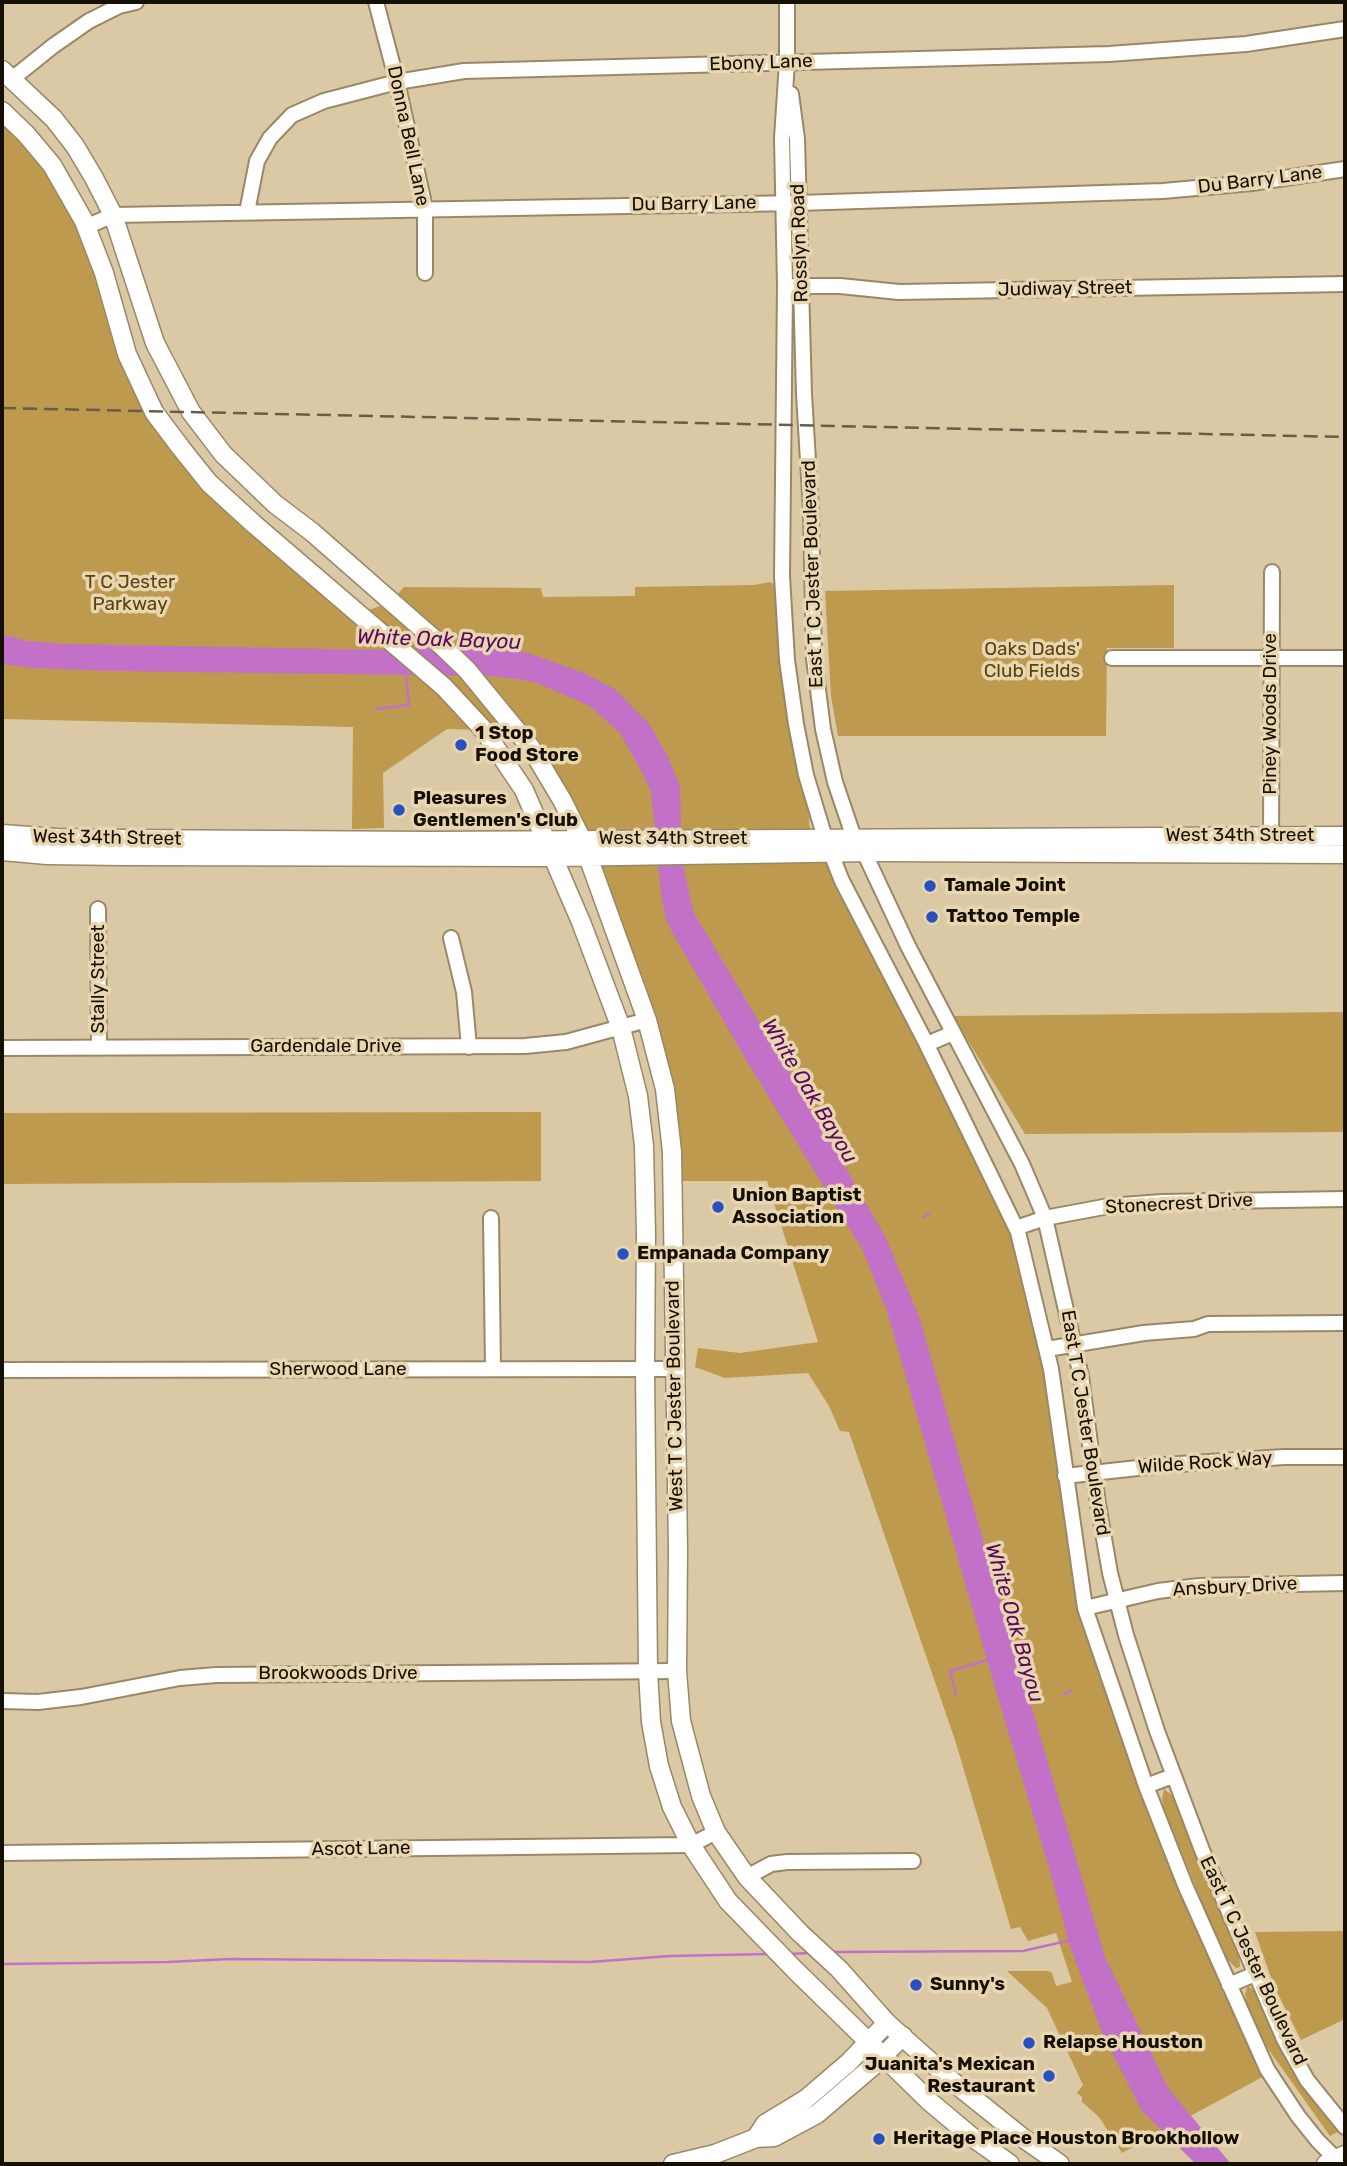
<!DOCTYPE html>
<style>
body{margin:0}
#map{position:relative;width:1347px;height:2166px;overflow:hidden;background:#dac9a4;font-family:Rubik,sans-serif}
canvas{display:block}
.frame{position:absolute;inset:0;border:4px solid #160f03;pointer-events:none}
</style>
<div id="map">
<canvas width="1347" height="2166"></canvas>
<div class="frame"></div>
</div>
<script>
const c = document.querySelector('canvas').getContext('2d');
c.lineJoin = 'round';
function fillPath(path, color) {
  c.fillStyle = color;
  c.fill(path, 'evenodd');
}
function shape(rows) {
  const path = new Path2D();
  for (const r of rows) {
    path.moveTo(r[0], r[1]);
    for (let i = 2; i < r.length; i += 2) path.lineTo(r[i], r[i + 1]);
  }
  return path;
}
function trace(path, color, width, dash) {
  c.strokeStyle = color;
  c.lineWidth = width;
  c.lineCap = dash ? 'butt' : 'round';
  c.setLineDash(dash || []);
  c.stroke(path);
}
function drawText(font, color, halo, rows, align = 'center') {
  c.font = font + ' Rubik,sans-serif';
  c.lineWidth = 7;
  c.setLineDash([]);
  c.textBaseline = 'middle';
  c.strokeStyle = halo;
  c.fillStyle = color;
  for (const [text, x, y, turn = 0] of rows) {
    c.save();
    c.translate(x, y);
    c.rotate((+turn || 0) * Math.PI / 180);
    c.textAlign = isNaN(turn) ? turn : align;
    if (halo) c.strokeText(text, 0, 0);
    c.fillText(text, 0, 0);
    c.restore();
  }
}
const green = shape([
 [2,118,42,163,72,211,146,408,351,617,398,599,397,595,404,587,541,588,543,597,635,596,635,587,754,585,770,582,776,585,810,812,809,824,820,860,828,864,1007,1216,1035,1315,1090,1628,1266,2075,1122,2153,1099,2117,1082,2102,1082,2097,1077,2093,1083,2085,1047,2008,1007,1971,1048,1971,1052,1973,1056,1986,1072,1982,1056,1933,1028,1941,1020,1927,1011,1929,955,1740,849,1432,840,1431,829,1406,808,1373,725,1378,695,1367,698,1348,740,1353,818,1342,767,1181,679,1181,677,1138,600,869,605,863,526,731,447,729,383,773,384,828,352,829,353,727,2,719],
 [1174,585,1174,648,1107,648,1106,736,838,736,831,696,825,591],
 [1345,1012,1345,1132,1025,1134,953,1016],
 [541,1112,541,1181,2,1184,2,1113],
 [1164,1789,1173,1796,1239,1952,1240,1967,1236,1968,1227,1959,1218,1941,1164,1809,1162,1799],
 [1345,1931,1345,2019,1301,2040,1274,1986,1255,1932],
 [1248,1986,1263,1998,1303,2083,1325,2114,1341,2130,1330,2136,1264,2043,1247,2009,1245,1993]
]);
const water = shape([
 [2,634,27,641,64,644,387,650,470,644,525,652,584,673,616,690,650,725,668,757,680,786,682,862,694,913,825,1132,886,1238,920,1319,993,1575,1105,1957,1168,2088,1231,2164,1196,2164,1142,2111,1103,2035,1070,1946,1049,1868,996,1691,887,1311,862,1249,745,1058,667,923,661,894,651,792,644,776,620,733,590,706,537,683,516,679,491,676,114,671,33,668,2,664]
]);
const stream = shape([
 [376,709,409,705,406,674],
 [924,1217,929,1214],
 [956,1694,950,1671,988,1660],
 [1064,1694,1071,1691],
 [831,1952,1023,1951,1071,1940],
 [789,1954,810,1953],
 [2,1964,168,1962,230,1959,590,1962,670,1956,768,1954]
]);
const minor = shape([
 [376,2,397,82,425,208,425,273],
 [787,2,787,62,782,138,785,286,782,576,787,660,796,724,806,775,825,838,842,881,924,1039,1018,1232,1051,1369,1085,1608,1146,1786,1185,1885,1267,2069,1298,2116,1318,2141,1341,2164],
 [12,79,53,46,89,21,119,6,136,2],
 [791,94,797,139,804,394,811,511,814,658,823,729,835,782,854,838,864,852,908,946,1022,1164,1045,1218,1081,1376,1098,1504,1110,1573,1126,1635,1157,1731,1202,1850,1284,2039,1307,2080,1345,2127],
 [247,212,257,161,270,138,292,115,324,101,397,82,464,71,1109,54,1246,44,1345,29],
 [86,227,113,215,799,203,1163,191,1252,183,1345,169],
 [794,286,840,286,899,292,1345,284],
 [1112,658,1345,658],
 [1271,846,1272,572],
 [98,909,99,1048],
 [451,938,464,992,469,1047],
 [927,1044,953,1033],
 [2,1048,525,1046,566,1042,647,1020],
 [491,1218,493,1369],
 [1016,1228,1045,1218,1109,1206,1162,1202,1345,1199],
 [1047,1349,1144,1333,1194,1329,1208,1324,1345,1323],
 [2,1370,674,1369],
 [1065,1476,1165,1465,1284,1457,1345,1457],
 [1085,1608,1158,1591,1199,1586,1345,1583],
 [2,1701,38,1702,81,1697,180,1678,216,1675,677,1671],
 [1146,1786,1173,1776],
 [2,1853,691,1845,716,1832],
 [747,1877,771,1864,787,1862,913,1861],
 [1229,1985,1255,1974]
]);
const major = shape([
 [2,70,54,119,75,146,94,178,113,215,155,343,191,412,223,454,275,504,312,532,442,646,467,670,531,748,562,800,582,840,647,1020,665,1089,672,1152,678,1550,677,1671,681,1721,701,1796,716,1832,747,1877,800,1933,839,1969,887,2023,952,2081,1023,2138,1060,2164],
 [2,111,26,134,52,165,84,221,104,273,127,354,154,412,181,448,209,483,255,525,444,687,483,729,524,790,581,922,621,1028,638,1096,644,1146,646,1234,645,1369,648,1672,651,1722,659,1766,672,1807,691,1845,728,1901,796,1971,929,2101,972,2137,1010,2164],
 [2,834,57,838,122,839,429,841,1345,836],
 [2,851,47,855,122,856,554,857,873,852,1345,854],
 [756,2138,765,2124,806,2099,848,2063,887,2023],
 [673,2164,715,2154,756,2138,774,2137,817,2114,872,2067,903,2036],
 [1326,2164,1345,2155]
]);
const rail = shape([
 [2,408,1345,437]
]);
const markers = [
 [461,745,7,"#2950bf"],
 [399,810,7,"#2950bf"],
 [930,886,7,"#2950bf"],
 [932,917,7,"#2950bf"],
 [718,1207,7,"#2950bf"],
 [623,1254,7,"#2950bf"],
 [916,1985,7,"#2950bf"],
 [1029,2043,7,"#2950bf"],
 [1049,2076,7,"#2950bf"],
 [879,2139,7,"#2950bf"]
];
const streetNames = [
 ["Ebony Lane",761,63,-2],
 ["Donna Bell Lane",408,136,78],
 ["Du Barry Lane",1260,180,-7],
 ["Du Barry Lane",694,204,-1],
 ["Rosslyn Road",800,243,-92],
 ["Judiway Street",1065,289,-1],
 ["East T C Jester Boulevard",813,574,-92],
 ["Piney Woods Drive",1271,714,-90],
 ["West 34th Street",1240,836],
 ["West 34th Street",107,838,1],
 ["West 34th Street",673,839],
 ["Stally Street",99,979,-90],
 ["Gardendale Drive",326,1047],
 ["Stonecrest Drive",1179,1204,-3],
 ["Sherwood Lane",338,1370],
 ["West T C Jester Boulevard",675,1396,-91],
 ["East T C Jester Boulevard",1085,1423,81],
 ["Wilde Rock Way",1205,1463,-4],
 ["Ansbury Drive",1235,1587,-3],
 ["Brookwoods Drive",338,1674],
 ["Ascot Lane",361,1849,-1],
 ["East T C Jester Boulevard",1253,1961,65]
];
const parkNames = [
 ["T C Jester",130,583],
 ["Parkway",130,605],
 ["Oaks Dads'",1032,650],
 ["Club Fields",1032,672]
];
const poiNames = [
 ["1 Stop",475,734],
 ["Food Store",475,756],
 ["Pleasures",413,799],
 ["Gentlemen's Club",413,821],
 ["Tamale Joint",944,886],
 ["Tattoo Temple",946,917],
 ["Union Baptist",732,1196],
 ["Association",732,1218],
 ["Empanada Company",637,1254],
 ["Sunny's",930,1985],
 ["Relapse Houston",1043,2043],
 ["Juanita's Mexican",1035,2065,"right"],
 ["Restaurant",1035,2087,"right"],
 ["Heritage Place Houston Brookhollow",893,2139]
];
const waterNames = [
 ["White Oak Bayou",439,640,2],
 ["White Oak Bayou",809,1091,59],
 ["White Oak Bayou",1014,1623,74]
];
fillPath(green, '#bd9a4d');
fillPath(water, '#c370c8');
trace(stream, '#c370c8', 2.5);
trace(minor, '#986', 18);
trace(major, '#986', 21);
trace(minor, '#fff', 14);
trace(major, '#fff', 18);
trace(rail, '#685d46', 2.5, [14, 7]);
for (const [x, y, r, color] of markers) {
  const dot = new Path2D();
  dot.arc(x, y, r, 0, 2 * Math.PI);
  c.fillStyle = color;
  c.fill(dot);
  trace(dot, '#e8d6b1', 2.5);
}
drawText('19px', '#160f03', '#e8d6b1', streetNames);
drawText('19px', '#58430e', '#e8d6b1', parkNames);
drawText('bold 19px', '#160f03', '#e8d6b1', poiNames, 'left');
drawText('italic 21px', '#59085e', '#e8d6b1', waterNames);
</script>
